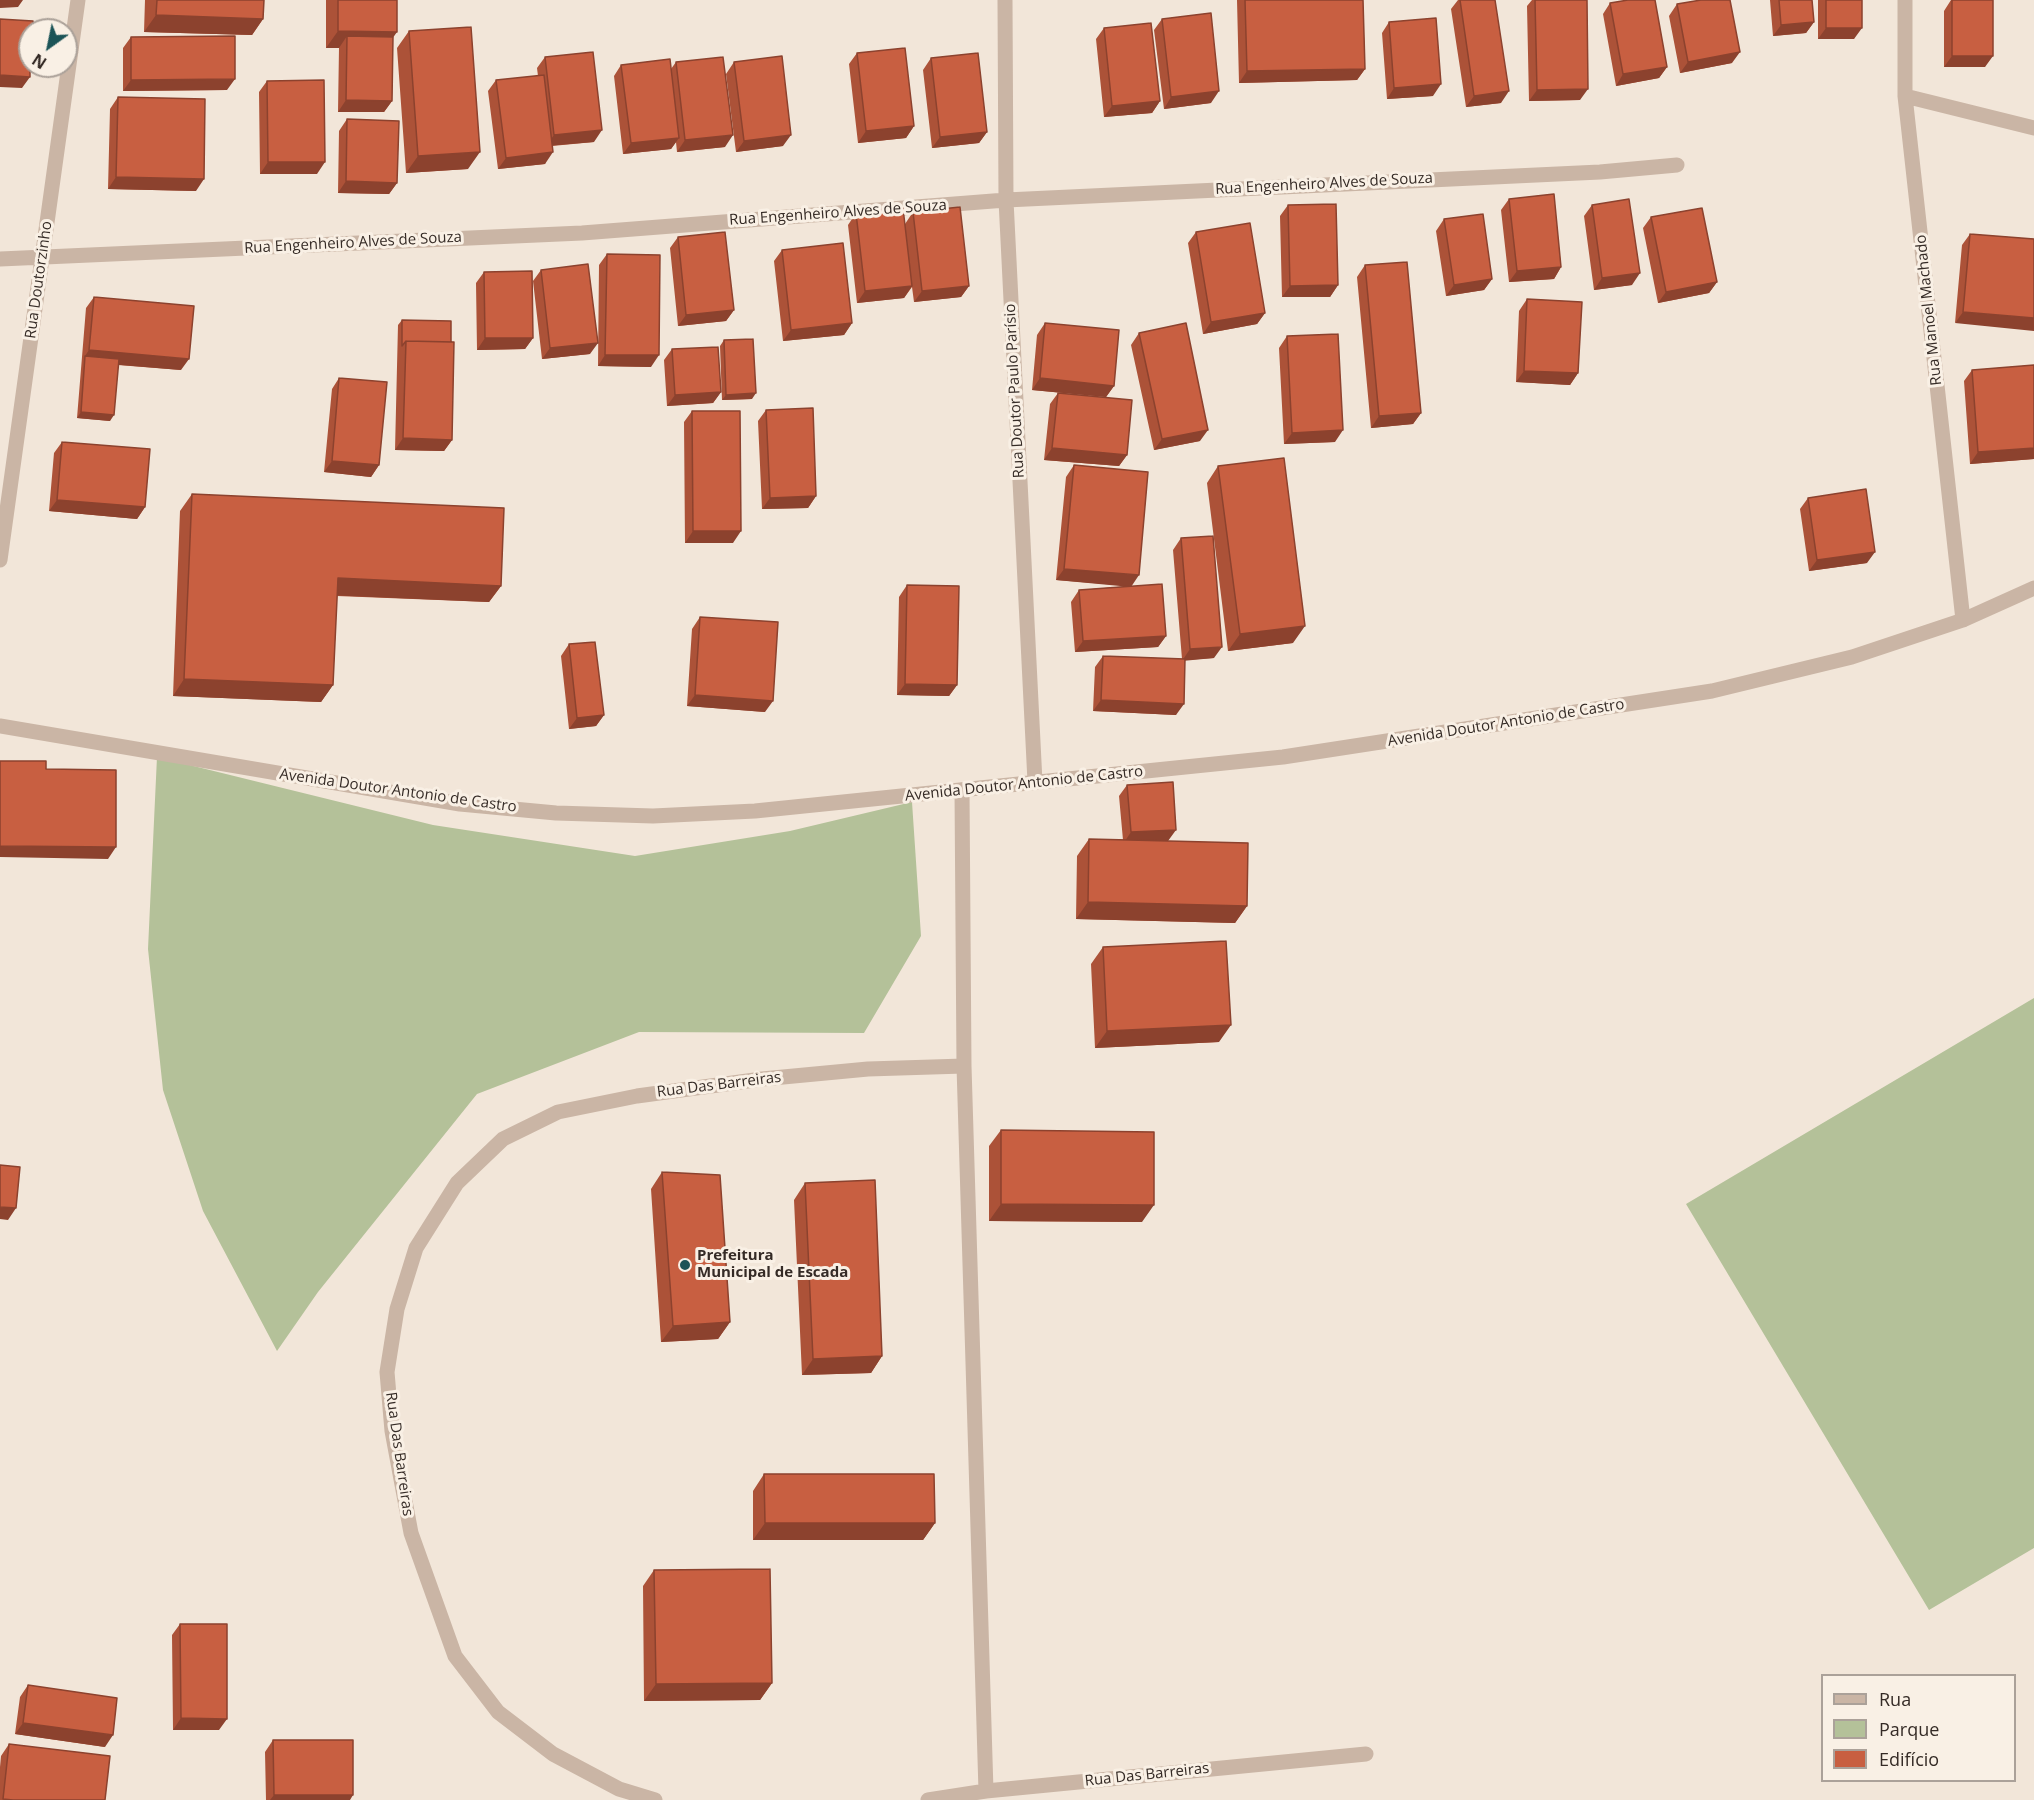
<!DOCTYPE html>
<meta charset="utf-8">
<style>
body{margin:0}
#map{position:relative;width:2034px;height:1800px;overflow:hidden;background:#f2e6d9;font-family:"Open Sans",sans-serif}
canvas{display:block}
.legend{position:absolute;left:1821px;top:1674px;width:195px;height:108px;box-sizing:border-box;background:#f9f0e5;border:2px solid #aba199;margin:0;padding:8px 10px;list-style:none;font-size:18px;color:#352b26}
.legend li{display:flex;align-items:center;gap:12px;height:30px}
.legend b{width:30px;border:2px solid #aba199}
.north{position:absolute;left:18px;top:18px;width:60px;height:60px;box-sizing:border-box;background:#f9f0e5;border:2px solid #aba199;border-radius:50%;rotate:213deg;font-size:16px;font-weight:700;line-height:24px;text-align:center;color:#352b26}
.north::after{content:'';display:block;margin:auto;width:21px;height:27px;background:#1c5457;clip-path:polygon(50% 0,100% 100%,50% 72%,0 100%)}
</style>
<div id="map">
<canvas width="2034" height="1800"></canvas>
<ul class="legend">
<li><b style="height:8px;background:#cab5a5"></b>Rua</li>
<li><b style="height:16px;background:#b4c199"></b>Parque</li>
<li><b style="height:16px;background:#c85f41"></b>Edifício</li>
</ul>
<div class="north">N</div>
</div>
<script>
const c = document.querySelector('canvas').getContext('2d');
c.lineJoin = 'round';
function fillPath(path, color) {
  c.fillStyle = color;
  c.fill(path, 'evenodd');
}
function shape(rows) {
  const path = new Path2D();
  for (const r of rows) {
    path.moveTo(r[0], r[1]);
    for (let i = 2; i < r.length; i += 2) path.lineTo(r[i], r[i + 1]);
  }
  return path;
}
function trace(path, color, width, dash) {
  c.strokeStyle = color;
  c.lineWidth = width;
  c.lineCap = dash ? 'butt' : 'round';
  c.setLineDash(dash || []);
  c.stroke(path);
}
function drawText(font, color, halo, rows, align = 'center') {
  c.font = font + ' "Open Sans",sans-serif';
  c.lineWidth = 6;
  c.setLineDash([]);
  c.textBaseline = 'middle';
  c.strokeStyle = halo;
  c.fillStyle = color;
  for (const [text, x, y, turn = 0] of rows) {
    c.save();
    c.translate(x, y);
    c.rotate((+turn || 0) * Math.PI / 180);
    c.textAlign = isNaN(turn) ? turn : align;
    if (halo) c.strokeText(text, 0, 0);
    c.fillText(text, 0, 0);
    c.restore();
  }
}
const green = shape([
 [157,757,433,825,635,856,790,831,912,802,921,936,864,1033,639,1032,477,1094,318,1292,277,1351,203,1211,163,1090,148,949],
 [2034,998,2034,1548,1929,1610,1686,1204]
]);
const service = shape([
 [962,790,964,1066,986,1791],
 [655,1800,619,1789,553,1754,498,1712,455,1656,411,1533,392,1431,387,1372,397,1309,416,1248,457,1183,503,1139,558,1112,637,1096,762,1079,868,1069,964,1066],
 [928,1800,986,1791,1366,1754]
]);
const minor = shape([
 [1005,0,1006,200,1035,782],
 [1905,0,1905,96,1963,620],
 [1905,96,2034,128],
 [0,259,582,233,1006,200,1600,172,1677,165],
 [0,560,78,0],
 [0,726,460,804,556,813,653,816,755,811,1283,757,1712,691,1852,657,1963,620,2034,588]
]);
const wall = shape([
 [145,0,264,0,263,19,252,35,144,32],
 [326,0,397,0,393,37,392,101,384,112,338,112,339,48,326,48],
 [1237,0,1363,0,1365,69,1357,80,1239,83],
 [1458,0,1495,0,1501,103,1466,107,1451,9],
 [1532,0,1587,0,1580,100,1529,101,1527,6],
 [1770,0,1812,0,1814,22,1806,33,1773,36],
 [1818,0,1862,0,1854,39,1818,39],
 [1951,0,1993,0,1985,67,1944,67,1944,11],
 [1610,3,1667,67,1659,78,1616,86,1603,14],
 [1677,4,1732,63,1680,73,1669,16],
 [1162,19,1211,103,1164,109,1154,30],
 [1389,22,1433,96,1387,99,1382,33],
 [1104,28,1160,101,1152,113,1104,117,1096,39],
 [409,31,468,169,406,173,397,48],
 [131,37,227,90,123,91,123,48],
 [857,53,914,126,906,138,858,143,849,64],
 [545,57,594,142,552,146,545,164,498,169,488,91,496,80,538,76,537,68],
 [931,58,987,132,979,143,932,148,923,70],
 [676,62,725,147,677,152,676,142,671,149,623,154,614,76,621,65,671,69],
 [734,62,783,146,736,152,726,74],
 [267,81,317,174,260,174,259,92],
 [118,97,196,191,108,189,110,109],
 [347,119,397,183,389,194,338,193,339,131],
 [1509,199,1561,267,1554,279,1509,282,1501,210],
 [1288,205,1338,285,1330,297,1282,297,1280,216],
 [1592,205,1632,285,1594,290,1584,216],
 [913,212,969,286,961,297,914,302,912,287,904,298,857,303,848,225,856,213,905,224],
 [1651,217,1717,282,1709,293,1658,303,1643,228],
 [1444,219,1492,279,1484,290,1446,296,1436,231],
 [1196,232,1265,313,1257,324,1203,334,1188,243],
 [1970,234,2034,239,1955,323,1962,245],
 [678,237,734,310,726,321,678,326,670,248],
 [782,250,852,323,844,335,783,341,774,261],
 [607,254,651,367,598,366,599,265],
 [1365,265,1421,413,1413,424,1371,428,1357,277],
 [541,270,590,354,542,359,533,281],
 [484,272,533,338,525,349,477,350,476,283],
 [94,297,181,370,118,365,110,421,77,418,86,308],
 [1527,299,1578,373,1570,385,1516,382,1519,311],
 [402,320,451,342,452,440,444,451,395,450,398,325],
 [1045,323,1114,386,1106,397,1032,390,1037,335],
 [1139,333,1200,441,1154,450,1131,345],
 [1287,336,1335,442,1284,444,1279,348],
 [724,340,752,399,722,400,720,346],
 [672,349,721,392,713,403,667,406,664,360],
 [2034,365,2034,459,1970,464,1964,381,1972,370],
 [339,378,379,465,371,477,324,472,332,389],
 [1058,393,1127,455,1119,466,1044,460,1050,404],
 [766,410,816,496,808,508,762,509,758,421],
 [692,411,733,543,685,543,684,422],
 [62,442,145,507,137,519,49,511,54,453],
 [1074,465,1131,586,1166,636,1158,647,1075,652,1071,602,1079,590,1129,586,1056,580,1066,477],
 [1218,466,1293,643,1228,651,1207,483],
 [192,494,501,586,489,602,337,596,333,685,321,702,173,696,180,511],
 [1808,498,1867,563,1809,571,1800,509],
 [1181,538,1214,658,1185,660,1176,715,1093,711,1095,667,1103,656,1182,659,1173,550],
 [907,585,957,685,949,696,897,695,899,597],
 [700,617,765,712,687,706,692,629],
 [569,644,604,715,596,726,569,729,561,656],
 [1127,785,1168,841,1247,906,1235,923,1076,919,1077,856,1089,839,1123,840,1119,796],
 [1103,947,1219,1042,1095,1048,1091,964],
 [1001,1130,1142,1222,989,1221,989,1146],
 [662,1172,730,1322,718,1339,661,1342,651,1189],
 [805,1183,882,1356,871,1373,802,1375,794,1200],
 [764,1474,935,1523,923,1540,753,1540,753,1491],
 [654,1570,772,1683,760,1700,644,1701,643,1586],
 [180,1624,219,1730,173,1730,172,1635],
 [28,1685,105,1747,15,1734,20,1697],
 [273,1740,350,1800,266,1800,265,1752],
 [9,1744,105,1800,0,1800,0,1767,1,1756]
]);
const shadedWall = shape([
 [0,0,23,0,18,7,0,8],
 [156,15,263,19,252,35,144,32],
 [1814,22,1806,33,1773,36,1781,25],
 [1826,28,1862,28,1854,39,1818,39],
 [338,31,397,32,385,49,347,36,339,48,326,48],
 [1740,52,1732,63,1680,73,1688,62],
 [1952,56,1993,56,1985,67,1944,67],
 [1667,67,1659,78,1616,86,1623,74],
 [1365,69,1357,80,1239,83,1247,71],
 [0,75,30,77,22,88,0,87],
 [235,79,227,90,123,91,131,80],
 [1441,84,1433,96,1387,99,1394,88],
 [1588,89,1580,100,1529,101,1537,90],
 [1219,91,1211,103,1164,109,1171,97],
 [1509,91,1501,103,1466,107,1474,96],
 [346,100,392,101,384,112,338,112],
 [1160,101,1152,113,1104,117,1112,106],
 [914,126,906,138,858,143,866,131],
 [602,130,594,142,546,146,554,135],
 [987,132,979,143,932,148,940,137],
 [733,135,725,147,677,152,685,140],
 [791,135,783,146,736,152,744,141],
 [679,138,671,149,623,154,631,143],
 [480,152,468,169,406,173,418,156],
 [553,152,545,164,498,169,506,158],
 [268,162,325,162,317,174,260,174],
 [116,177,204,179,196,191,108,189],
 [346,181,397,183,389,194,338,193],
 [1561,267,1554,279,1509,282,1517,271],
 [1640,273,1632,285,1594,290,1602,278],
 [1492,279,1484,290,1446,296,1454,285],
 [1717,282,1709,293,1658,303,1666,292],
 [1338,285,1330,297,1282,297,1290,286],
 [912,286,904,298,857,303,865,291],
 [969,286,961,297,914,302,922,291],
 [734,310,726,321,678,326,686,315],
 [1963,312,2034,318,2034,331,1955,323],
 [1265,313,1257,324,1203,334,1211,322],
 [852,323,844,335,783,341,791,330],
 [485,338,533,338,525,349,477,350],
 [598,343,590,354,542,359,550,348],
 [89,350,189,359,181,370,85,362,85,356,81,362],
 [605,355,659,355,651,367,598,366],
 [1524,371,1578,373,1570,385,1516,382],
 [1040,378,1114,386,1106,397,1032,390],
 [721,392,713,403,667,406,675,395],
 [756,393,752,399,722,400,726,395],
 [81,412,114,415,110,421,77,418],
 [1421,413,1413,424,1371,428,1379,416],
 [1208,430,1200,441,1154,450,1162,439],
 [1343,430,1335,442,1284,444,1292,433],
 [403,438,452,440,444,451,395,450],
 [1052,448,1127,455,1119,466,1044,460],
 [2034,448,2034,459,1970,464,1978,452],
 [332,461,379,465,371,477,324,472],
 [816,496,808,508,762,509,770,498],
 [57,500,145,507,137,519,49,511],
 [693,531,741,531,733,543,685,543],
 [1875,552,1867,563,1809,571,1817,560],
 [1064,569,1139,575,1131,587,1056,580],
 [338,578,501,586,489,602,326,595],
 [1305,626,1293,643,1228,651,1240,634],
 [1166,636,1158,647,1075,652,1083,641],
 [1222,647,1214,658,1182,661,1190,649],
 [184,679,333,685,321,702,173,696],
 [905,684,957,685,949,696,897,695],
 [695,695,773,701,765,712,687,706],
 [1101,700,1184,704,1176,715,1093,711],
 [604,715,596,726,569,729,577,718],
 [1176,830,1168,841,1123,844,1131,832],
 [0,846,116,847,108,859,0,857],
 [1088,902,1247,906,1235,923,1076,919],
 [1231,1025,1219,1042,1095,1048,1107,1031],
 [1001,1204,1154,1205,1142,1222,989,1221],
 [0,1207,16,1208,8,1220,0,1219],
 [730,1322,718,1339,661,1342,673,1326],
 [882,1356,871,1373,802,1375,813,1359],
 [765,1523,935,1523,923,1540,753,1540],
 [772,1683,760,1700,644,1701,656,1684],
 [181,1718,227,1719,219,1730,173,1730],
 [23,1723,113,1735,105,1747,15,1734],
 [274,1795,353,1795,350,1800,270,1800]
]);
const building = shape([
 [157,0,264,0,263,19,156,15,157,0],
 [338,0,397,0,397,32,338,31,338,0],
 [1245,0,1363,0,1365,69,1247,71,1245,0],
 [1460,0,1495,0,1509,91,1474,96,1460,0],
 [1535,0,1587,0,1588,89,1537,90,1535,0],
 [1628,0,1655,0,1667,67,1623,74,1610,3,1628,0],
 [1701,0,1730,0,1740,52,1688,62,1677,4,1701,0],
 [1779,0,1812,0,1814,22,1781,25,1779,0],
 [1826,0,1862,0,1862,28,1826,28,1826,0],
 [1952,0,1993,0,1993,56,1952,56,1952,0],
 [1211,13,1219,91,1171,97,1162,19,1211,13],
 [1436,18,1441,84,1394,88,1389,22,1436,18],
 [0,19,33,21,33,30,30,30,30,77,0,75,0,19],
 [1151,23,1160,101,1112,106,1104,28,1151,23],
 [471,27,480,152,418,156,409,31,471,27],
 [235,36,235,79,131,80,131,37,235,36],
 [347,36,393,37,392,101,346,100,347,36],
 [905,48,914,126,866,131,857,53,905,48],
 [593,52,602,130,554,135,545,57,593,52],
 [978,53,987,132,940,137,931,58,978,53],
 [782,56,791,135,744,141,734,62,782,56],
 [723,57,733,135,685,140,676,62,723,57],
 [670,59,679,138,631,143,621,65,670,59],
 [544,75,553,152,506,158,496,80,544,75],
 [324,80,325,162,268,162,267,81,324,80],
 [118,97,205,99,204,179,116,177,118,97],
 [347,119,399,121,397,183,346,181,347,119],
 [1554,194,1561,267,1517,271,1509,199,1554,194],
 [1629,199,1640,273,1602,278,1592,205,1629,199],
 [1336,204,1338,285,1290,286,1288,205,1336,204],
 [960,207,969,286,922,291,913,212,960,207],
 [903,208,912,286,865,291,856,213,903,208],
 [1702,208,1717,282,1666,292,1651,217,1702,208],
 [1483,214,1492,279,1454,285,1444,219,1483,214],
 [1250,223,1265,313,1211,322,1196,232,1250,223],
 [725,232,734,310,686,315,678,237,725,232],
 [1970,234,2034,239,2034,318,1963,312,1970,234],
 [843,243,852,323,791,330,782,250,843,243],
 [607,254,660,255,659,355,605,355,607,254],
 [1407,262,1421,413,1379,416,1365,265,1407,262],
 [588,264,598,343,550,348,541,270,588,264],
 [532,271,533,338,485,338,484,272,532,271],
 [94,297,194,306,189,359,89,350,94,297],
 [1527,299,1582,302,1578,373,1524,371,1527,299],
 [402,320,451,321,451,342,406,341,402,346,402,320],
 [1045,323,1119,330,1114,386,1040,378,1045,323],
 [1186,323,1208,430,1162,439,1139,333,1186,323],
 [1338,334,1343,430,1292,433,1287,336,1338,334],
 [753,339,756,393,726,395,724,340,753,339],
 [406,341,454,342,452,440,403,438,406,341],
 [718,347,721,392,675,395,672,349,718,347],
 [85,356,119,359,114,415,81,412,85,356],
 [2034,365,2034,448,1978,452,1972,370,2034,365],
 [339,378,387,382,379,465,332,461,339,378],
 [1058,393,1132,400,1127,455,1052,448,1058,393],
 [813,408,816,496,770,498,766,410,813,408],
 [692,411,740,411,741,531,693,531,692,411],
 [62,442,150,449,145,507,57,500,62,442],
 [1284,458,1305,626,1240,634,1218,466,1284,458],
 [1074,465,1148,472,1139,575,1064,569,1074,465],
 [1866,489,1875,552,1817,560,1808,498,1866,489],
 [192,494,504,508,501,586,338,578,333,685,184,679,192,494],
 [1213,536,1222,647,1190,649,1181,538,1213,536],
 [1162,584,1166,636,1083,641,1079,590,1162,584],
 [907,585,959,586,957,685,905,684,907,585],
 [700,617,778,622,773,701,695,695,700,617],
 [595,642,604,715,577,718,569,644,595,642],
 [1103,656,1185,659,1184,704,1101,700,1103,656],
 [0,761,46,761,46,769,116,770,116,847,0,846,0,761],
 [1173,782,1176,830,1131,832,1127,785,1173,782],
 [1089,839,1248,843,1247,906,1088,902,1089,839],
 [1226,941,1231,1025,1107,1031,1103,947,1226,941],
 [1001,1130,1154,1132,1154,1205,1001,1204,1001,1130],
 [0,1165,20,1167,16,1208,0,1207,0,1165],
 [662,1172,720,1175,730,1322,673,1326,662,1172],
 [875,1180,882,1356,813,1359,805,1183,875,1180],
 [764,1474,934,1474,935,1523,765,1523,764,1474],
 [770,1569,772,1683,656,1684,654,1570,770,1569],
 [180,1624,227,1624,227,1719,181,1718,180,1624],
 [28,1685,117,1698,113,1735,23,1723,28,1685],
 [273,1740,353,1740,353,1795,274,1795,273,1740],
 [9,1744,110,1756,105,1800,13,1800,3,1799,9,1744]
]);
const markers = [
 [685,1265,6,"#1c5457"]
];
const streetNames = [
 ["Rua Engenheiro Alves de Souza",1324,184,-3],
 ["Rua Engenheiro Alves de Souza",838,213,-4],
 ["Rua Engenheiro Alves de Souza",353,243,-3],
 ["Rua Doutorzinho",39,280,-82],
 ["Rua Manoel Machado",1929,310,-96],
 ["Rua Doutor Paulo Parísio",1015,391,-93],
 ["Avenida Doutor Antonio de Castro",1506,723,-9],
 ["Avenida Doutor Antonio de Castro",1024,784,-6],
 ["Avenida Doutor Antonio de Castro",398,791,8],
 ["Rua Das Barreiras",719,1085,-7],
 ["Rua Das Barreiras",399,1454,82],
 ["Rua Das Barreiras",1147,1775,-6]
];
const poiNames = [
 ["Prefeitura",697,1256],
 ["Municipal de Escada",697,1273]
];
fillPath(green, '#b4c199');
trace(service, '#cab5a5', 15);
trace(minor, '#cab5a5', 15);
fillPath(wall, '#ac5238');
fillPath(shadedWall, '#8c422e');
fillPath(building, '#c85f41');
trace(building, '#8c422e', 1.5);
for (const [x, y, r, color] of markers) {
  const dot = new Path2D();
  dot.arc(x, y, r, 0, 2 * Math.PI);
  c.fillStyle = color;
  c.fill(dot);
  trace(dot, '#f9f0e5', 2);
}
drawText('15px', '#352b26', '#f9f0e5', streetNames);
drawText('bold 15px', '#352b26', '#f9f0e5', poiNames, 'left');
</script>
